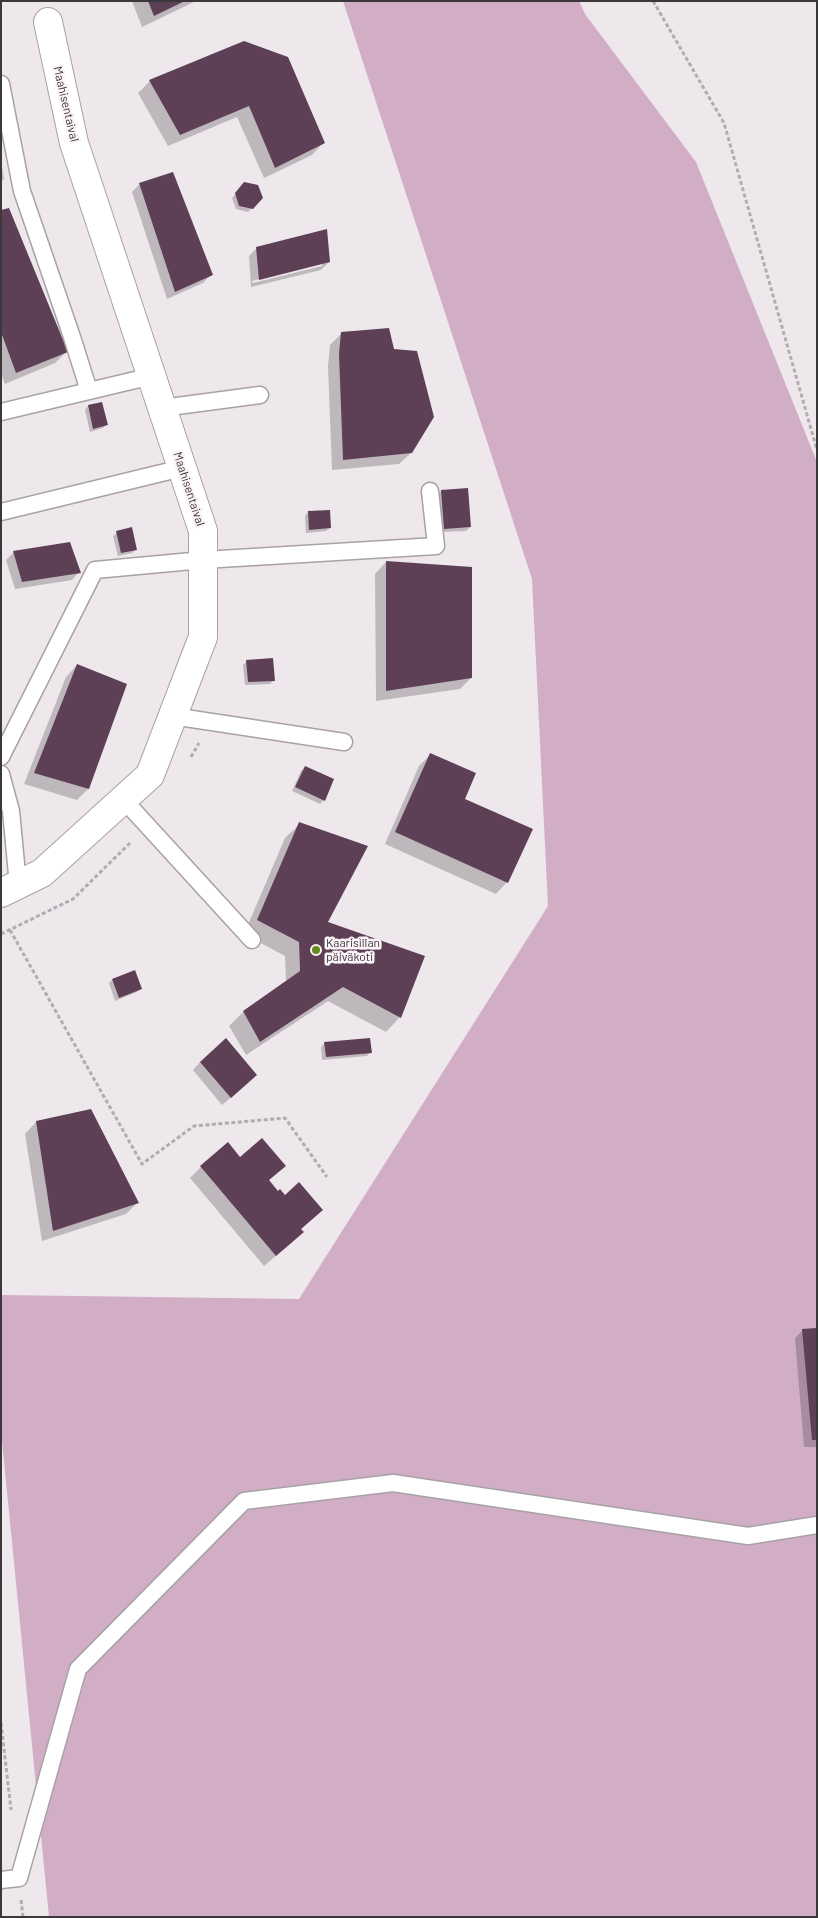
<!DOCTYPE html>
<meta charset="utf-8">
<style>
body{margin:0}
#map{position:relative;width:818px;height:1918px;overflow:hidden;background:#eee7ec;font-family:Barlow,sans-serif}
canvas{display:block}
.frame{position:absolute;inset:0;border:2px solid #3a383a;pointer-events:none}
</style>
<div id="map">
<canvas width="818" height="1918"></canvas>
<div class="frame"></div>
</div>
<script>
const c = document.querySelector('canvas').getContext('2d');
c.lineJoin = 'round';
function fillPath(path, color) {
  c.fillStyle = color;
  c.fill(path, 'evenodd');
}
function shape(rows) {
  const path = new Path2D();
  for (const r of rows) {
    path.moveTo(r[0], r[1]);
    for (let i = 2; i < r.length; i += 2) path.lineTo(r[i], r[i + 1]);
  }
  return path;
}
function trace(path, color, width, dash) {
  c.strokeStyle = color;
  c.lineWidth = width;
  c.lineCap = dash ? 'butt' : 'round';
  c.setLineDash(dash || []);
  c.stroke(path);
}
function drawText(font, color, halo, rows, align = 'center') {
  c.font = font + ' Barlow,sans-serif';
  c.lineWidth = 5;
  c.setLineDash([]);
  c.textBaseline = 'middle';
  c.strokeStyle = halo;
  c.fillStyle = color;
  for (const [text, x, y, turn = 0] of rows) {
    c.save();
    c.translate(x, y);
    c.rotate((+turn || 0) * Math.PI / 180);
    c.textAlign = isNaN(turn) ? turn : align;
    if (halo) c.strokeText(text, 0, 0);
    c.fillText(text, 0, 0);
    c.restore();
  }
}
const forest = shape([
 [343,1,579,1,585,14,696,162,817,462,817,1917,49,1917,1,1431,1,1295,299,1299,548,906,532,579]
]);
const shadow = shape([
 [132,1,196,1,142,27],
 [244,42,323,143,312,155,264,178,237,117,168,146,138,93,150,81],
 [1,161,4,179,1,181],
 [140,184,211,275,203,283,167,299,132,192],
 [241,188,252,208,248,212,236,209,232,198],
 [1,211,66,352,55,363,5,384,1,374],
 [257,248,329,262,321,270,251,287,249,256],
 [322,263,322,266,253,283,252,281],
 [342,333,411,453,399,464,332,470,328,366,330,345],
 [101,403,107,424,103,428,90,432,85,410,88,406],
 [441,491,470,527,466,531,441,532,438,495],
 [308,512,330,528,326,531,306,533,305,516],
 [117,533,136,549,132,553,118,556,113,536],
 [14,552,79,572,72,580,15,589,6,560],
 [386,562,471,678,460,689,376,701,375,574],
 [247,661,274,680,270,684,245,685,243,665],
 [77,665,125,685,88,789,77,800,24,784,66,677],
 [431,754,463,799,507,882,496,894,385,844,419,766],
 [305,767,324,800,320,804,292,791,301,771],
 [300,824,326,923,400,1017,386,1032,328,1001,246,1055,229,1026,243,1012,286,982,285,956,244,934,285,838],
 [112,980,140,989,137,992,115,1001,109,983],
 [325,1043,370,1052,367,1056,322,1060,321,1047],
 [200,1062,248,1083,222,1105,193,1070],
 [36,1122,137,1203,126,1214,42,1241,25,1134],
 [240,1159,284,1166,268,1181,278,1192,285,1196,321,1210,300,1230,302,1232,291,1243,264,1266,190,1178,201,1167],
 [817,1329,817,1447,804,1447,795,1338,803,1330]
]);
const building = shape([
 [148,1,185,1,154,16],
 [244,41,288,57,325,143,275,168,249,106,180,135,149,80],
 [173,172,213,275,175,292,139,183],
 [244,182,258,185,263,198,253,209,239,206,235,193],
 [9,208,68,352,16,373,1,332,1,210],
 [327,229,330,262,259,280,256,247],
 [389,328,394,349,417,351,434,417,412,453,343,460,339,354,341,332],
 [102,402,108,425,93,429,88,405],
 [468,488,471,527,444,529,441,490],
 [330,510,331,528,309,530,308,511],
 [132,527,137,550,121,553,116,531],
 [70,542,81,573,22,582,13,551],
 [386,561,472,567,472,678,386,691],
 [273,658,275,681,248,682,246,660],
 [77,664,127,684,89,789,34,773],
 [430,753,476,773,465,799,533,829,508,883,395,832],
 [305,766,334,779,325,801,295,787],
 [299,822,368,846,328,922,425,956,401,1018,343,987,260,1042,243,1011,300,971,299,942,257,920],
 [135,970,142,989,119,998,112,979],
 [226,1038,257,1075,231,1098,200,1062],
 [370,1038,372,1053,326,1057,324,1042],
 [91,1109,139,1203,53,1231,36,1121],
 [262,1138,286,1166,269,1180,278,1191,280,1189,285,1195,299,1182,323,1210,301,1229,304,1232,276,1256,200,1166,228,1142,240,1157],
 [817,1328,817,1440,812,1440,802,1329]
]);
const path = shape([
 [653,1,724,123,817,450],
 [191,757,199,743],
 [10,930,142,1164,194,1126,285,1118,327,1177],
 [1,934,73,899,131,842],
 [1,1723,11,1810],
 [21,1900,23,1917]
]);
const service = shape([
 [1,84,22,191,72,337,89,391],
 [162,408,260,395],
 [1,412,152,376],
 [1,512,182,468],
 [172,716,344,742],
 [1,757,95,570,203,560,436,546,430,491],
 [1,774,11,811,18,885],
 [123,799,252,940],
 [1,1880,19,1878,78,1669,244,1501,393,1483,748,1536,817,1525]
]);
const minor = shape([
 [1,893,42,873,150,775,203,637,203,531,74,143,48,22]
]);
const markers = [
 [316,950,5,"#648c18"]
];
const streetNames = [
 ["Maahisentaival",66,104,77],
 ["Maahisentaival",189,489,72]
];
const poiNames = [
 ["Kaarisillan",326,943],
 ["päiväkoti",326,957]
];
fillPath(forest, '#d1aec6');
fillPath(shadow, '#0003');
fillPath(building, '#5d4055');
trace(service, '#a8a1a5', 19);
trace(minor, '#a8a1a5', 30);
trace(path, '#b1acb0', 3, [4, 2.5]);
trace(service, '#fff', 16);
trace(minor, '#fff', 28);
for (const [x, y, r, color] of markers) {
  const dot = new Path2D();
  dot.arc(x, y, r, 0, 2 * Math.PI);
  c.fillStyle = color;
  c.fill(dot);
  trace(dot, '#fcf4f9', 2);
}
drawText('12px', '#3a383a', '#fcf4f9', streetNames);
drawText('12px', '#3a383a', '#fcf4f9', poiNames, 'left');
</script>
